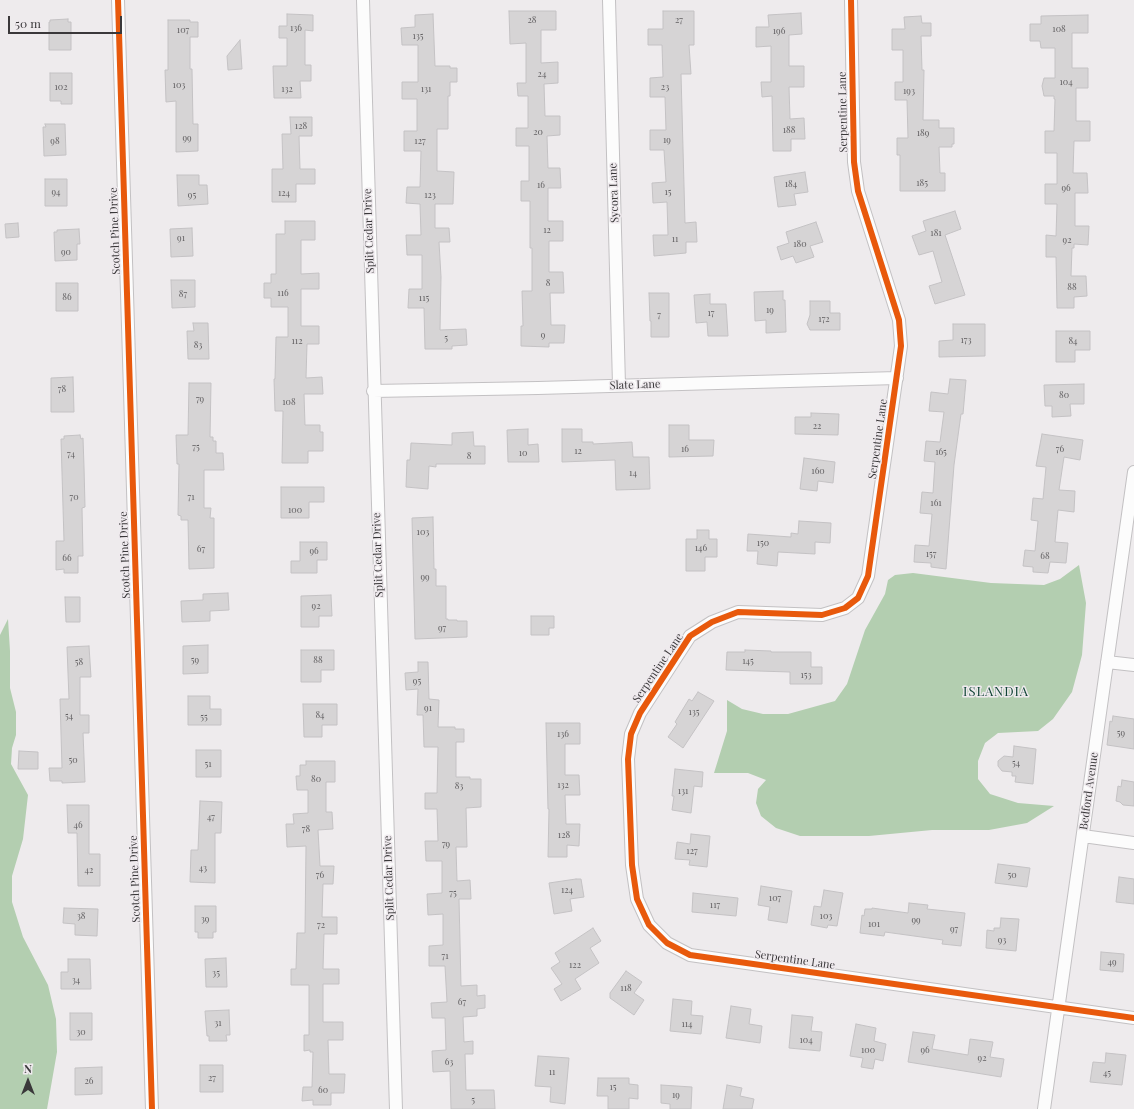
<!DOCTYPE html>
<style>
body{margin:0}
#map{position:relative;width:1134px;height:1109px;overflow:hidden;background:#eeebed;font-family:"Playfair Display",serif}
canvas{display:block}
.north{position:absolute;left:8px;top:1061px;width:40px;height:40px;-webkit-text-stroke:3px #efeaee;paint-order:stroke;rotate:0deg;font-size:11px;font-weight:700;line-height:16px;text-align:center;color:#3a383a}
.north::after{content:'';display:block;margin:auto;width:14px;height:18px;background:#3a383a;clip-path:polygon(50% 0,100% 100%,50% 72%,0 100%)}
.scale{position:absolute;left:8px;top:16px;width:114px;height:18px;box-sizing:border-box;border:2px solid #3a383a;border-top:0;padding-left:5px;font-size:12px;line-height:14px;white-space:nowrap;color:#3a383a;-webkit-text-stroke:3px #efeaee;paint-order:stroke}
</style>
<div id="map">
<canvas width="1134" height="1109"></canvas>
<div class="north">N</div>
<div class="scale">50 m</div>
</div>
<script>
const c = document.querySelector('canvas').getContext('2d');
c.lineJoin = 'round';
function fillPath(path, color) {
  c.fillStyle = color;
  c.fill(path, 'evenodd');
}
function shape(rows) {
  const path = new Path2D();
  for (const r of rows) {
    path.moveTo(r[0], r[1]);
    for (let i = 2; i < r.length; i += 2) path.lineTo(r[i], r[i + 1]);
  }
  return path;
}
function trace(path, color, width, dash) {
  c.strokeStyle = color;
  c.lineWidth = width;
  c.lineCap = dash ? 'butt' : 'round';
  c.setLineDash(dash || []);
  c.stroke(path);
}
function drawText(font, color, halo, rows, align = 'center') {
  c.font = font + ' "Playfair Display",serif';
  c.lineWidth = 3;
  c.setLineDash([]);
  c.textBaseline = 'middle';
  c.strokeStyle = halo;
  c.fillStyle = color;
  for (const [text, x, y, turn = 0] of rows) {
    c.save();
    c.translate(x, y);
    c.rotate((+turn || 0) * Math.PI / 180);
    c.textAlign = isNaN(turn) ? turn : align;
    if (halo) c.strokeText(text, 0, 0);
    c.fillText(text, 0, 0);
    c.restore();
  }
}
const forest = shape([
 [1079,565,1086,603,1082,655,1072,692,1053,719,1038,731,998,733,985,743,978,761,978,779,990,794,1018,803,1054,806,1027,823,989,830,932,830,869,836,800,836,776,828,761,816,756,803,758,789,766,780,748,773,714,773,727,731,727,700,742,709,763,714,788,714,835,701,847,684,865,630,885,594,888,580,895,575,913,573,991,583,1044,585,1060,579],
 [8,619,10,651,10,688,16,712,16,735,12,748,11,764,28,795,23,839,12,876,12,902,23,937,48,985,56,1019,57,1052,47,1109,0,1109,0,635]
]);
const building = shape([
 [509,11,556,11,556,30,541,30,541,63,558,62,558,83,544,84,545,116,560,116,560,135,547,136,548,168,560,168,561,188,548,188,548,221,563,221,563,241,549,241,549,272,563,272,564,293,550,293,551,325,565,325,564,343,549,343,549,347,521,346,521,326,523,326,522,291,532,291,532,248,530,248,530,201,521,201,521,181,529,181,529,146,516,146,516,128,528,128,528,96,518,96,517,83,526,83,526,43,510,44,509,11],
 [663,11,694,11,694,45,689,45,691,74,681,74,685,223,696,222,697,242,686,242,686,253,654,256,653,235,668,235,667,202,653,203,652,183,666,182,664,150,650,150,650,130,666,130,665,97,650,97,650,78,663,77,662,45,648,45,648,29,663,29,663,11],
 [801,13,802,34,789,35,789,66,804,66,804,87,789,87,790,119,804,118,805,139,791,139,791,151,773,151,772,96,762,97,761,82,771,82,771,46,756,47,756,27,769,27,768,15,801,13],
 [287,14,313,15,313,31,305,30,305,65,311,65,311,81,300,81,301,98,274,98,273,66,287,66,287,38,279,38,279,26,287,26,287,14],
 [433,14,435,66,450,66,450,68,457,68,457,82,450,82,450,96,448,96,448,129,437,129,437,171,454,172,453,204,435,204,435,228,449,228,450,242,439,242,441,277,440,330,466,329,467,345,452,346,452,349,425,349,424,308,408,308,409,289,422,289,422,255,407,255,406,235,421,235,420,204,406,203,407,187,420,187,421,151,404,151,404,131,417,131,417,99,402,99,402,82,418,82,418,45,402,45,401,28,415,27,415,15,433,14],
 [1088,15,1088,33,1072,33,1072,68,1088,68,1088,88,1076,88,1076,121,1090,121,1090,141,1074,141,1073,173,1087,173,1088,193,1075,193,1075,226,1089,226,1088,245,1074,244,1074,248,1072,248,1071,276,1086,276,1087,296,1074,297,1074,308,1057,308,1056,257,1046,257,1046,235,1056,236,1057,204,1045,204,1045,184,1057,184,1057,153,1045,153,1045,131,1054,131,1055,99,1054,99,1054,96,1044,96,1042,86,1044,78,1055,78,1055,48,1041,48,1040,41,1030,41,1030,24,1041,24,1041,16,1088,15],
 [921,16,922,23,931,23,931,36,921,36,922,70,924,70,923,120,939,120,939,128,954,128,954,144,952,144,952,147,939,147,940,173,945,173,945,191,900,191,900,155,897,155,897,138,908,138,907,100,895,100,895,82,903,82,903,50,892,50,892,29,905,29,904,17,921,16],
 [68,19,68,22,71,22,71,50,49,50,49,22,50,22,50,20,68,19],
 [168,20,190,20,190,22,198,22,198,37,190,37,190,69,192,69,193,124,198,124,198,151,176,152,176,101,166,102,165,70,168,70,168,20],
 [240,40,242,69,228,70,227,56,240,40],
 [50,73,72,73,72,104,61,104,61,101,50,101,50,73],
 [290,117,312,117,312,136,299,136,300,169,315,169,315,184,296,184,296,202,272,202,272,169,283,169,282,134,291,134,290,117],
 [45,124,65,124,66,155,44,156,43,127,46,127,45,124],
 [805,172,808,192,794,194,796,205,778,207,774,177,805,172],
 [177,175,199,175,199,185,207,185,208,204,178,206,177,175],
 [45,179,67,179,67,206,45,206,45,179],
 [955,211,961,229,945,235,965,295,935,304,929,286,942,282,933,251,919,255,912,236,926,231,923,221,955,211],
 [285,221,315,221,315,240,301,240,301,274,319,273,319,289,301,289,301,326,319,326,319,344,307,344,306,378,322,377,323,394,304,394,305,425,320,425,320,432,323,432,323,451,308,451,308,463,282,463,283,411,275,411,274,379,275,379,276,337,288,337,288,307,271,307,271,298,264,298,264,283,271,283,271,274,276,274,276,234,285,234,285,221],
 [816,222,823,242,810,246,814,257,796,263,793,256,781,260,777,247,789,243,786,232,816,222],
 [18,223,19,237,6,238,5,224,18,223],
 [192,228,193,256,171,257,170,229,192,228],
 [79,229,80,244,77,244,77,260,55,261,54,232,57,232,57,230,79,229],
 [171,280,195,280,195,307,172,308,171,280],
 [56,283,78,283,78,311,56,311,56,283],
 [783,291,783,300,785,300,786,332,766,333,766,320,755,321,754,292,783,291],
 [649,293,669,293,669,337,651,337,651,321,650,321,649,293],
 [710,294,710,304,726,304,728,336,708,336,707,322,696,323,694,295,710,294],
 [810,301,830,301,830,313,840,313,840,330,810,330,807,324,810,315,810,301],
 [193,323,208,323,209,359,188,359,187,331,194,331,193,323],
 [953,324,985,324,985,356,939,357,939,341,953,340,953,324],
 [1056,331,1090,331,1090,350,1075,350,1075,362,1056,362,1056,331],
 [73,377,74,412,51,412,51,378,73,377],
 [950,379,966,380,963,414,961,414,954,465,946,569,931,567,931,563,914,562,915,545,929,546,932,514,920,513,922,492,933,493,935,462,924,461,926,441,940,442,944,412,929,411,931,392,948,394,950,379],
 [189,383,211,383,210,437,213,437,213,441,216,441,216,453,223,453,224,470,204,470,204,508,211,508,210,518,214,518,214,568,189,569,188,520,181,520,181,516,178,515,179,464,177,464,176,435,188,435,189,383],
 [1084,384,1084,404,1070,404,1071,416,1052,417,1052,406,1045,406,1044,385,1084,384],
 [811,413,839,414,838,435,795,434,795,417,811,417,811,413],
 [669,425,689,425,689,440,714,440,713,456,669,457,669,425],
 [528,429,528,445,538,444,539,462,508,462,507,430,528,429],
 [562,429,582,429,582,442,593,442,593,444,632,442,633,457,649,457,650,489,616,490,615,460,562,462,562,429],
 [473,432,474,446,485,446,485,464,436,464,436,467,429,466,428,489,406,487,407,460,410,460,411,443,452,445,452,433,473,432],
 [1042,434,1083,440,1080,460,1064,457,1059,490,1075,491,1074,512,1058,510,1055,542,1068,543,1066,563,1050,562,1048,573,1033,572,1033,567,1023,566,1025,550,1035,551,1038,521,1031,520,1033,498,1043,499,1046,467,1036,466,1042,434],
 [80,435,81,439,83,438,84,467,85,507,82,508,83,556,78,556,78,573,64,573,64,569,56,570,56,541,64,541,61,439,64,439,64,436,80,435],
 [804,458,835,462,833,483,818,481,817,491,800,489,804,458],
 [281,487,324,487,324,502,309,502,309,518,281,518,281,487],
 [433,517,434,569,436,569,436,586,446,586,446,619,448,619,448,620,457,620,457,621,467,621,467,637,415,639,412,518,433,517],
 [799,521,831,523,830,543,815,542,815,554,778,552,777,566,757,564,758,551,747,551,748,534,791,537,791,533,798,534,799,521],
 [697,530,709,530,709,539,717,539,717,557,705,557,705,571,686,571,686,539,697,539,697,530],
 [300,542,327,542,327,560,317,560,317,573,291,573,291,561,300,561,300,542],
 [228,593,229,610,210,611,210,621,182,622,181,601,203,600,203,594,228,593],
 [331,595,332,616,319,616,319,627,301,627,301,596,331,595],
 [65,597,80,597,80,622,66,622,65,597],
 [531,616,554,616,554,628,549,628,549,635,531,635,531,616],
 [208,645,208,673,183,674,183,646,208,645],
 [89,646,91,677,80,677,80,715,89,715,89,733,83,733,85,782,62,783,62,781,50,781,49,768,62,768,60,699,69,699,67,647,89,646],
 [301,650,334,650,334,670,321,670,321,682,301,682,301,650],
 [745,650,771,651,771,652,811,652,811,667,822,667,822,684,790,684,790,672,726,670,727,652,745,652,745,650],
 [418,662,428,662,429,699,439,700,438,727,455,727,455,729,464,729,464,742,456,742,456,777,470,777,470,779,481,779,481,807,466,808,467,847,456,847,457,881,470,880,471,899,459,899,461,986,477,985,477,996,485,995,485,1008,477,1009,477,1016,463,1017,464,1042,473,1041,473,1054,465,1054,466,1090,494,1090,495,1109,451,1109,450,1071,433,1072,432,1051,446,1050,445,1018,432,1018,431,1003,447,1002,445,966,429,966,429,946,443,945,443,914,428,915,427,894,442,893,442,861,426,861,425,841,438,841,437,809,425,809,425,793,437,793,438,747,424,747,423,715,417,715,418,689,406,690,405,673,418,672,418,662],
 [698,692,714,701,683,748,668,737,677,724,675,722,689,699,692,701,698,692],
 [188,696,210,696,210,709,221,709,221,725,188,725,188,696],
 [303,704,337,704,337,725,322,725,322,737,304,737,303,704],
 [1113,716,1134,719,1134,749,1107,745,1110,721,1112,722,1113,716],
 [546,723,580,723,580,744,565,744,565,775,579,775,580,795,565,795,566,824,580,824,579,846,567,845,567,857,548,857,549,809,548,809,546,723],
 [1014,746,1036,749,1033,784,1015,782,1016,776,1012,776,1012,772,1002,771,998,766,998,761,1004,756,1013,757,1014,746],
 [196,750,221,750,221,777,196,777,196,750],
 [19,751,38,752,38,769,18,769,19,751],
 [306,761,335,761,335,782,326,782,326,812,332,812,333,829,318,830,320,866,334,866,333,884,323,884,322,917,337,917,337,934,324,934,323,969,339,969,339,984,323,984,323,1022,343,1022,343,1040,328,1040,329,1074,345,1074,344,1093,331,1093,331,1105,313,1105,313,1100,302,1101,303,1087,312,1087,313,1052,310,1052,310,1050,304,1051,304,1035,309,1035,309,985,291,985,291,969,296,969,297,933,305,933,306,846,287,847,286,824,294,824,293,814,308,813,308,790,297,790,296,776,300,776,300,765,306,765,306,761],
 [675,769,703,772,702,787,694,786,691,813,672,810,674,796,672,796,675,769],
 [1122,780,1134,782,1134,806,1123,805,1120,802,1116,801,1118,786,1121,787,1122,780],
 [200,801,222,802,221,833,215,833,215,883,190,882,191,850,198,850,200,801],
 [67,805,89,805,89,854,100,854,100,886,78,886,77,833,68,833,67,805],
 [691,834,710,836,707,867,689,865,690,860,675,859,677,842,690,844,691,834],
 [998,864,1030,868,1027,887,995,883,998,864],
 [1119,877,1134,879,1134,904,1116,902,1119,877],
 [576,879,581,879,584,897,570,899,572,911,554,914,549,883,576,879],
 [761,886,792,891,787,923,768,920,770,907,758,905,761,886],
 [824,890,843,893,837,926,828,925,827,928,811,925,814,906,821,907,824,890],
 [693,893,738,898,736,916,692,912,693,893],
 [909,903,928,905,927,909,965,913,961,946,942,944,943,940,885,932,884,936,860,933,862,915,864,916,865,909,872,909,872,908,908,913,909,903],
 [195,906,216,906,216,932,213,932,213,938,198,938,198,932,195,932,195,906],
 [64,908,98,909,97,936,75,935,75,924,63,923,64,908],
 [1001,918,1019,919,1016,951,986,948,987,930,994,931,994,928,1000,928,1001,918],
 [593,928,601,941,590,948,599,963,575,979,581,989,561,1001,554,989,562,984,551,968,560,962,555,953,593,928],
 [1101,952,1124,954,1123,972,1100,970,1101,952],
 [226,958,227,987,206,987,205,959,226,958],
 [68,959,90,959,91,989,61,989,61,972,68,972,68,959],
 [626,971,642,982,634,993,644,1000,634,1015,610,998,610,993,626,971],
 [673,999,692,1001,691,1015,703,1016,701,1034,670,1031,673,999],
 [731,1006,751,1009,749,1024,762,1026,760,1043,726,1038,731,1006],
 [229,1010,230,1035,226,1035,227,1041,209,1041,209,1036,207,1036,205,1011,229,1010],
 [70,1013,92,1013,92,1040,70,1040,70,1013],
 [792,1015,813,1017,811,1031,822,1032,820,1051,789,1048,792,1015],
 [856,1024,876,1028,874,1041,886,1044,883,1061,875,1059,873,1069,861,1067,863,1058,850,1056,856,1024],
 [913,1032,935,1035,932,1049,968,1055,970,1039,993,1042,990,1057,1004,1059,1001,1077,908,1062,913,1032],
 [1106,1053,1126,1055,1122,1085,1090,1082,1093,1062,1105,1063,1106,1053],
 [538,1056,569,1058,565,1104,550,1102,551,1087,535,1086,538,1056],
 [200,1065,223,1065,223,1092,200,1092,200,1065],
 [102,1067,102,1094,75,1095,75,1068,102,1067],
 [598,1078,629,1078,629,1084,638,1085,638,1099,629,1098,629,1109,608,1109,608,1096,597,1096,598,1078],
 [661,1085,692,1087,691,1109,670,1109,670,1104,661,1103,661,1085],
 [727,1085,742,1088,740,1096,754,1099,752,1109,723,1109,727,1085]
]);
const street = shape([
 [118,0,152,1109],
 [363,0,396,1109],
 [609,0,619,385],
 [851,0,854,162,858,191,899,320,901,346,868,576,858,598,845,608,822,615,738,612,712,622,690,636,640,713,631,734,628,759,632,865,637,899,649,925,667,943,690,955,1134,1018],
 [373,391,538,388,897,378],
 [1107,662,1134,665],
 [1083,836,1134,843],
 [1044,1109,1134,472]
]);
const cycleway = shape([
 [118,0,152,1109],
 [851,0,854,162,858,191,899,320,901,346,868,576,858,598,845,608,822,615,738,612,712,622,690,636,640,713,631,734,628,759,632,865,637,899,649,925,667,943,690,955,1134,1018]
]);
const numberNames = [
 ["28",532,20],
 ["27",679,20],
 ["136",296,28],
 ["108",1059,29],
 ["107",183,30],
 ["196",779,31],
 ["135",418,36],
 ["24",542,74],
 ["104",1066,82],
 ["103",179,85],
 ["102",61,87],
 ["23",665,87],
 ["132",287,89],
 ["131",426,89],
 ["193",909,91],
 ["128",301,126],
 ["188",789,130],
 ["20",538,132],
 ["189",923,133],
 ["99",187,138],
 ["19",667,140],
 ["98",55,141],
 ["127",420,141],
 ["185",922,183],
 ["184",791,184],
 ["16",541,185],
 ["96",1066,188],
 ["94",56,192],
 ["15",668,192],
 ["124",284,193],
 ["95",192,195],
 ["123",430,195],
 ["12",547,230],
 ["181",936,233],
 ["91",181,238],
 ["11",675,239],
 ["92",1067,240],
 ["180",800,244],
 ["90",66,252],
 ["8",548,283],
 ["88",1072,287],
 ["116",283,293],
 ["87",183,294],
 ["86",67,297],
 ["115",424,298],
 ["19",770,310],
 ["17",711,313],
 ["7",659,315],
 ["172",824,319],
 ["9",543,335],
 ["5",446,338],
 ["173",966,340],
 ["112",297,341],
 ["84",1073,341],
 ["83",198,345],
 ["78",62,389],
 ["80",1064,395],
 ["79",200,399],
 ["108",289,402],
 ["22",817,426],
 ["75",196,447],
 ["16",685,449],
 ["76",1060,449],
 ["12",578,451],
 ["165",941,452],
 ["10",523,453],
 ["74",71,454],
 ["8",469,456],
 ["160",818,471],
 ["14",633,473],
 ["70",74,497],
 ["71",191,497],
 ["161",936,503],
 ["100",295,510],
 ["103",423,532],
 ["150",763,543],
 ["146",701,548],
 ["67",201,549],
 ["96",314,551],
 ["157",931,554],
 ["68",1045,556],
 ["66",67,558],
 ["99",425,577],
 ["92",316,606],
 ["97",442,628],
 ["59",195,660],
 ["88",318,660],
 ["145",748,661],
 ["58",79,662],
 ["153",806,675],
 ["95",417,681],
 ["91",428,708],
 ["135",694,712],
 ["84",320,715],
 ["54",69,716],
 ["55",204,717],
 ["59",1121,733],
 ["136",563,734],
 ["50",73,760],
 ["54",1016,763],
 ["51",208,764],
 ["80",316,779],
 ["132",563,785],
 ["83",459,786],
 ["131",683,791],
 ["47",211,817],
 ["46",78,825],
 ["78",306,829],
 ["128",564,835],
 ["79",446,844],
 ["127",692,851],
 ["43",203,868],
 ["42",89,870],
 ["76",320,875],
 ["50",1012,875],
 ["124",567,890],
 ["75",453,893],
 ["107",775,898],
 ["117",715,905],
 ["38",81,916],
 ["103",826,916],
 ["39",205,919],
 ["99",916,920],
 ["101",874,924],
 ["72",321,925],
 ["97",954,929],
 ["93",1002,940],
 ["71",445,956],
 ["49",1112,962],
 ["122",575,965],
 ["35",216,973],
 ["34",76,980],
 ["118",626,988],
 ["67",462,1002],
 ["31",218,1023],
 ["114",687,1024],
 ["30",81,1032],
 ["104",806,1040],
 ["100",868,1050],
 ["96",925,1050],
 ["92",982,1058],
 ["63",449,1062],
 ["11",552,1072],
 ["45",1107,1073],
 ["27",212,1078],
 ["26",89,1081],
 ["15",613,1087],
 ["60",323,1090],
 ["19",676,1095],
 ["5",473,1100]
];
const streetNames = [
 ["Serpentine Lane",843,112,-91],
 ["Sycora Lane",614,193,-92],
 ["Scotch Pine Drive",115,231,-92],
 ["Split Cedar Drive",369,231,-92],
 ["Slate Lane",635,385,-2],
 ["Serpentine Lane",878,439,-82],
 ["Scotch Pine Drive",125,555,-92],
 ["Split Cedar Drive",378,555,-92],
 ["Serpentine Lane",658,668,-56],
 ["Bedford Avenue",1089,791,-82],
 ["Split Cedar Drive",389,878,-92],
 ["Scotch Pine Drive",135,879,-92],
 ["Serpentine Lane",795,960,8]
];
const quarterNames = [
 ["ISLANDIA",996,692]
];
fillPath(forest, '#b3ceb0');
fillPath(building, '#d6d4d5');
trace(building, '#c4c2c4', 1);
trace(street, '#c3c1c3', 14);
trace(street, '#fcfcfc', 12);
trace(cycleway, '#e8590c', 6);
drawText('9px', '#626062', null, numberNames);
drawText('11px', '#3a383a', '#efeaee', streetNames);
c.letterSpacing = '1px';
drawText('13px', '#104435', '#efeaee', quarterNames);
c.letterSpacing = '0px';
</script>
